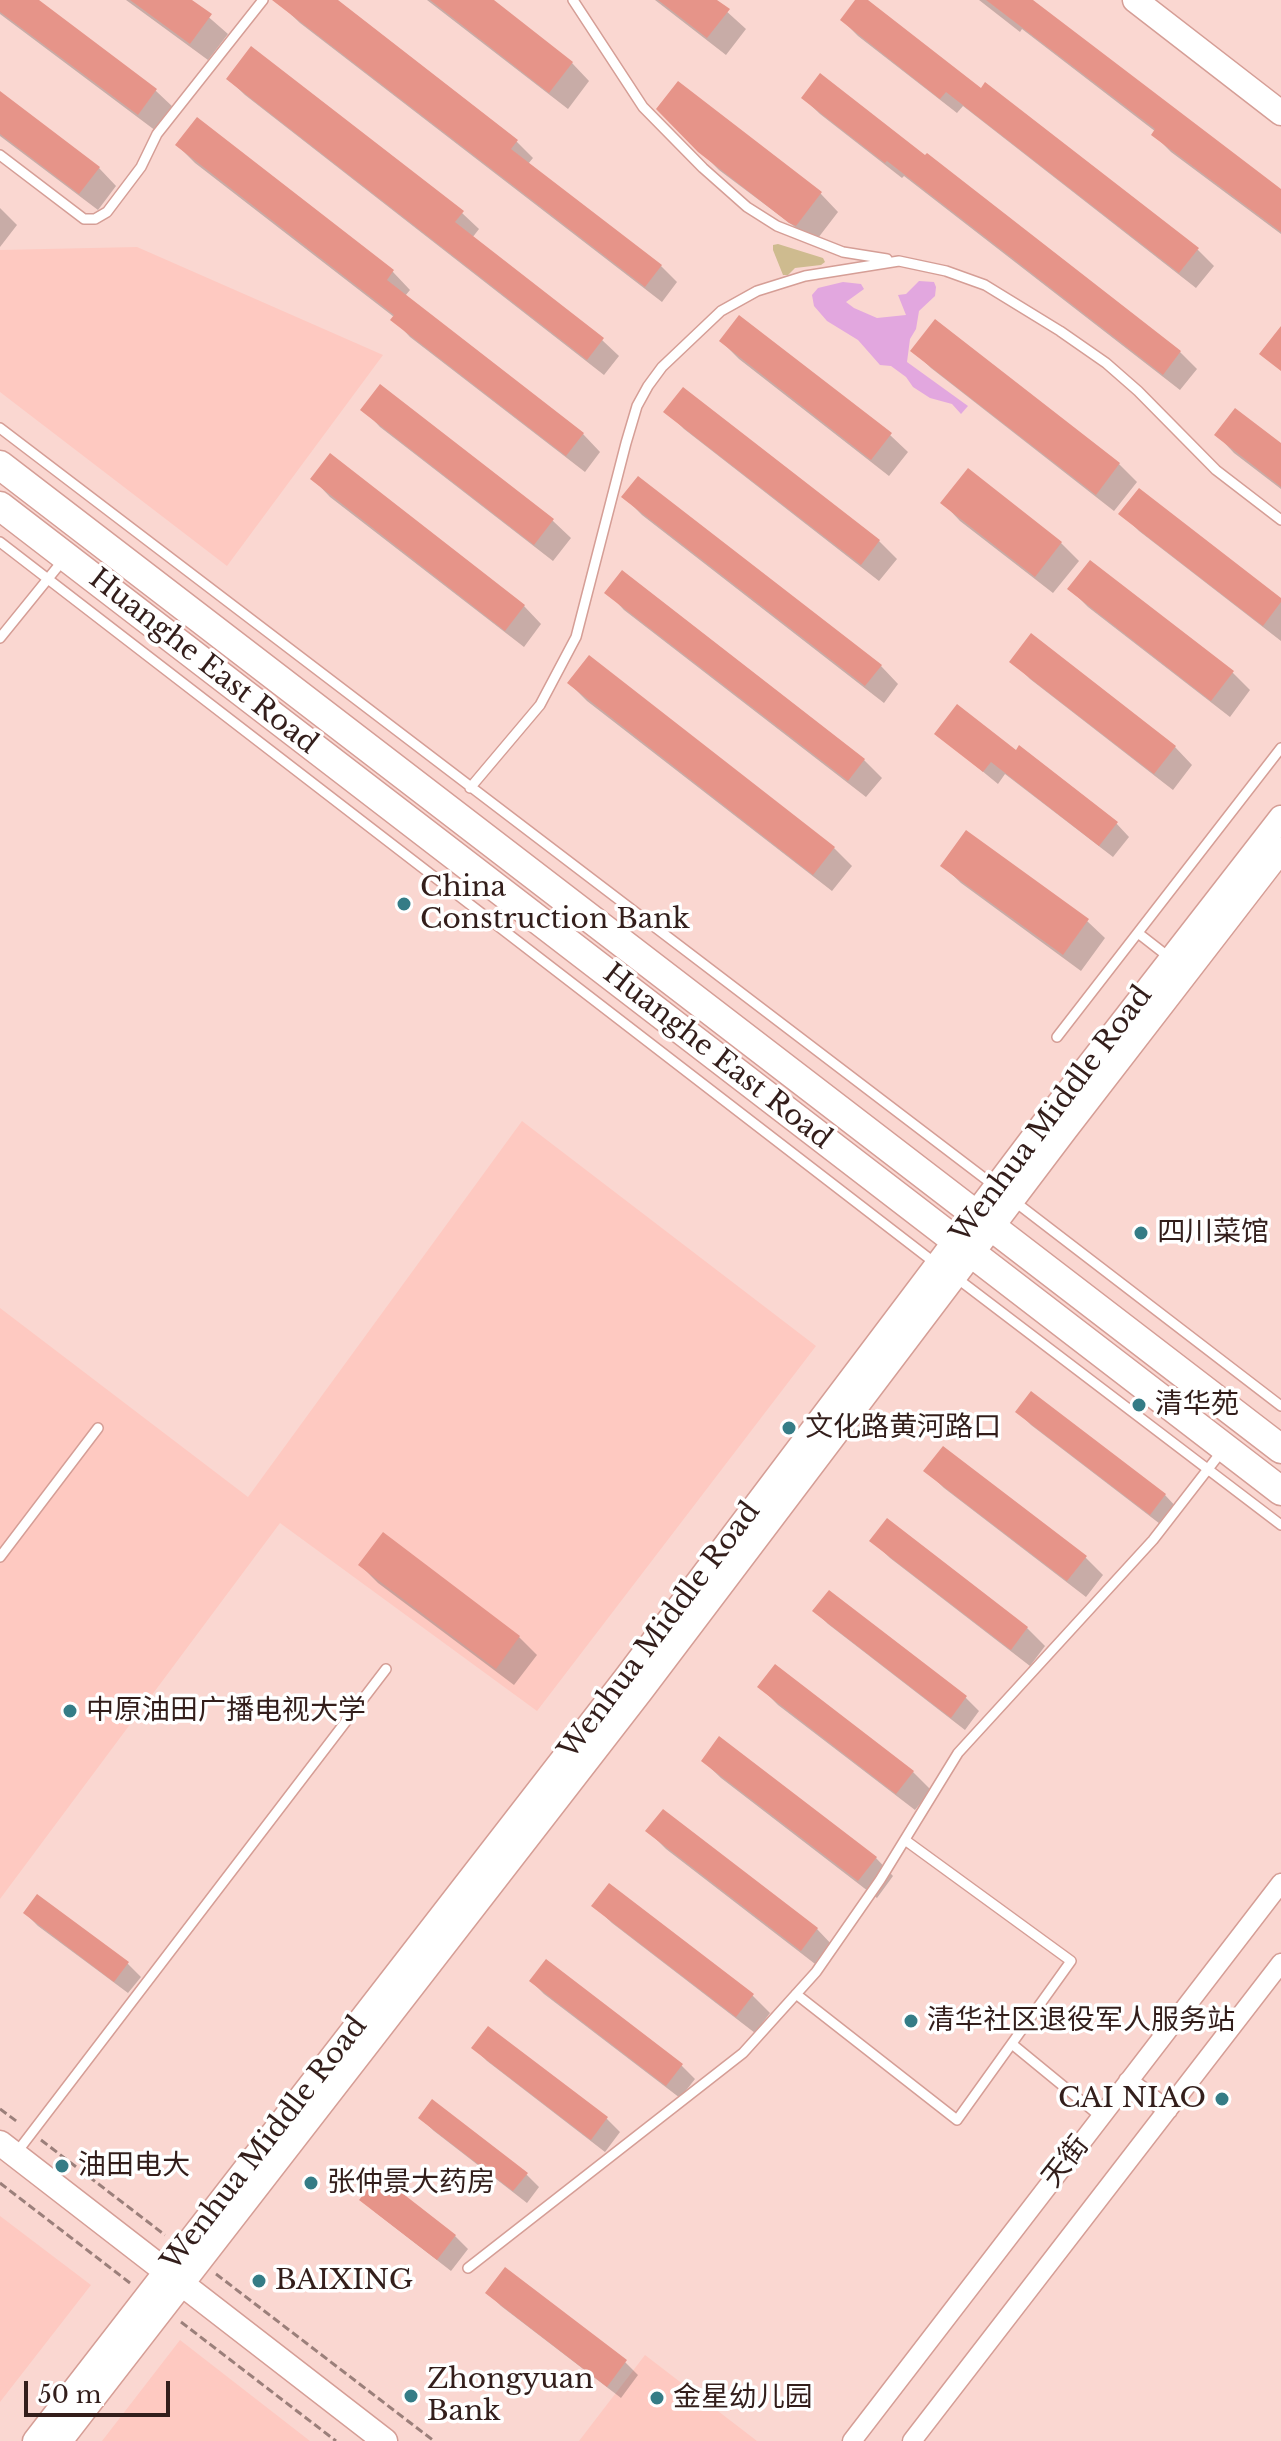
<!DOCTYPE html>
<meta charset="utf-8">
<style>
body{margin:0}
#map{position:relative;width:1281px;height:2441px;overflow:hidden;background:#fad7d1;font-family:"Libre Baskerville",serif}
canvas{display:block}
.scale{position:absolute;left:24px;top:2381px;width:146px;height:36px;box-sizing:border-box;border:4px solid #331e1b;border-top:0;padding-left:10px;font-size:24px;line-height:28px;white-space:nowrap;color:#331e1b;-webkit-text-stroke:6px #fff;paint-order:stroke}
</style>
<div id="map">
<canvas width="1281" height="2441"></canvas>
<div class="scale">50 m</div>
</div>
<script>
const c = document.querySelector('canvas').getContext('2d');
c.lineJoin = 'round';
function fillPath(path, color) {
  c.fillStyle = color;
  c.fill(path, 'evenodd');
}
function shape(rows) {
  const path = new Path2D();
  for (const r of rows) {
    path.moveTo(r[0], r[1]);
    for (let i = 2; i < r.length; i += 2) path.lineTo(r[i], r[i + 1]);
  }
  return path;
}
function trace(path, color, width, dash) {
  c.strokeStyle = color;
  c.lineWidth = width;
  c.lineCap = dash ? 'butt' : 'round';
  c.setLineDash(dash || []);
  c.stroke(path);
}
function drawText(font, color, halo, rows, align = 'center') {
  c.font = font + ' "Libre Baskerville","Noto Sans SC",serif';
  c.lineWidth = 7;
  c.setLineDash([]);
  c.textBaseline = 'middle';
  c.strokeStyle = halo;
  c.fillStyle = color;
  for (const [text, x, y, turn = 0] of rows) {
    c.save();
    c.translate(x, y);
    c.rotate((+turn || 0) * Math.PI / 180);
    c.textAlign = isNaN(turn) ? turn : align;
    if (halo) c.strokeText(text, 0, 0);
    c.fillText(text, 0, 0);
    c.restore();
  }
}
const built = shape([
 [137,247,383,355,227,566,0,392,0,250],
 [522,1121,816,1346,537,1711,280,1523,0,1899,0,1308,248,1497],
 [0,2216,91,2285,0,2402],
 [180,2340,310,2441,102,2441],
 [645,2355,757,2441,579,2441]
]);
const green = shape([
 [778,244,823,258,825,262,821,265,795,268,788,275,783,275,773,250,773,245]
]);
const water = shape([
 [919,281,934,282,936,287,935,296,919,311,916,329,910,339,907,362,968,406,961,414,952,404,930,398,913,387,906,377,891,366,880,365,858,340,827,321,814,306,812,295,818,288,843,282,861,284,864,289,846,302,854,308,877,318,906,315,898,295,906,294]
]);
const shadow = shape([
 [0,0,36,0,156,91,174,108,156,131,0,14],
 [126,0,189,0,228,34,208,60],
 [289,0,334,0,517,142,533,158,528,164,661,266,677,282,662,302,300,23,283,7],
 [427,0,491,0,572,63,589,81,568,109],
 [655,0,714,0,746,29,726,55],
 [858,0,865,0,981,90,1198,250,1214,266,1196,288,963,106,957,113,858,36,842,20],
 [979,0,1032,0,1281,191,1281,234,1171,152,1154,135,1156,132,1022,29,1020,32],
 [228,79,462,213,479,229,472,238,602,340,619,356,604,375,245,95],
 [678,83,821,194,838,212,815,242,719,170,658,109],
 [0,93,99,168,116,186,98,210,0,136],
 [803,98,926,158,927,156,1180,352,1197,369,1180,390,904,176,902,178,820,114],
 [197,120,393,272,410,290,405,296,583,434,600,452,585,472,410,337,393,319,394,317,195,163,177,145],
 [0,208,17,225,0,247],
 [935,322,1119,464,1137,482,1114,511,931,368,913,351],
 [721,341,890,435,908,452,889,476,739,359],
 [380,387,553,521,571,538,553,561,380,427,363,409],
 [666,411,879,541,897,559,879,581,684,429],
 [1217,435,1281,446,1281,489,1234,453],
 [313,479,524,606,541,624,524,647,330,497],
 [624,497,881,666,898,684,884,703,642,515],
 [943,503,1061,543,1079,561,1053,593,960,521],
 [1121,513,1281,601,1281,641,1139,531],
 [1070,589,1233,673,1250,690,1230,717,1088,607],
 [607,592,864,760,882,778,866,797,624,610],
 [1012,661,1175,747,1192,765,1173,790,1030,679],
 [569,683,834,848,852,866,832,891,587,701],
 [937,734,1116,823,1129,837,1113,857,1005,774,998,784],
 [943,866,1087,921,1105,938,1081,971,961,883],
 [1018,1412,1165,1495,1178,1509,1164,1527,1031,1425],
 [926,1471,1085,1557,1103,1575,1086,1597,944,1488],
 [887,1521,1027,1628,1045,1646,1030,1666,890,1558,872,1541],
 [360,1565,519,1637,537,1655,514,1685,378,1583],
 [829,1592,966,1698,979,1711,965,1730,828,1624,815,1611],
 [760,1687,913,1772,931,1790,915,1810,778,1705],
 [703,1761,876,1858,893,1876,877,1898,721,1778],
 [648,1831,817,1929,834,1947,819,1967,666,1849],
 [38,1896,128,1964,141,1977,128,1993,38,1926,25,1913],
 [594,1906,752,1995,770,2013,755,2033,612,1923],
 [546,1962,682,2066,695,2079,680,2098,544,1994,531,1981],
 [489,2028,607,2119,620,2132,605,2152,487,2061,474,2048],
 [420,2118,526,2174,539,2187,527,2203,434,2131],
 [379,2178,455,2236,468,2249,451,2271,375,2212,362,2199],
 [488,2293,625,2362,638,2375,621,2398,501,2306]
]);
const building = shape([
 [0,0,39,0,157,89,138,115,0,12],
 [130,0,192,0,212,14,190,44],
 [272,0,338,0,518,140,511,149,662,265,645,287],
 [430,0,494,0,573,62,549,93],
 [658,0,717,0,730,9,707,38],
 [855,0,868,0,981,88,985,82,1199,248,1179,273,946,92,940,99,840,20],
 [986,0,1033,0,1281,189,1281,232,1151,135,1155,129],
 [251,46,464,211,455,222,604,338,587,360,226,79],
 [820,73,925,155,927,153,1181,351,1163,375,887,161,885,163,801,98],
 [678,81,822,192,796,226,789,223,698,152,656,109],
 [0,91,100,167,79,194,0,134],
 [197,117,394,270,387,280,584,433,566,456,390,320,394,315,175,145],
 [739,315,892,433,871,460,719,341],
 [935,319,1120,463,1096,495,910,351],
 [1281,326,1281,371,1259,354],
 [380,384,554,519,534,545,360,410],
 [683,387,880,540,861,565,663,412],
 [1235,408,1281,443,1281,487,1214,435],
 [330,453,525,605,505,631,310,479],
 [968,468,1062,542,1035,577,940,503],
 [638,476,882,665,865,686,621,497],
 [1139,488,1281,598,1281,602,1263,626,1118,514],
 [1090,560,1234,671,1211,701,1067,589],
 [622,570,865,759,848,781,604,593],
 [1031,633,1176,746,1154,774,1009,662],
 [589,655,835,847,813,875,567,683],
 [957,704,1016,750,1019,745,1118,822,1099,846,991,762,983,772,934,734],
 [966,830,1089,919,1063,955,940,866],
 [1031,1391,1166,1494,1150,1515,1015,1412],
 [943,1446,1087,1556,1067,1581,923,1471],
 [887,1518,1028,1627,1011,1650,869,1541],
 [383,1532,520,1636,496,1669,358,1565],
 [829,1590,967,1696,951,1718,812,1611],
 [775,1664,914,1771,896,1794,757,1687],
 [719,1736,877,1857,858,1881,701,1761],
 [663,1809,818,1928,801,1951,645,1831],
 [609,1883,754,1994,736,2017,591,1906],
 [37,1894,129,1962,114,1982,23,1913],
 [546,1959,683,2064,666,2086,529,1981],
 [488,2026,608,2117,591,2140,471,2048],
 [432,2099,528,2173,513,2191,418,2118],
 [379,2175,456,2235,437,2260,359,2200],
 [505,2267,627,2360,607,2387,485,2293]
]);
const path = shape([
 [0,2109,19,2123],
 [41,2140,165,2235],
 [0,2183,130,2283],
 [216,2274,434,2441],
 [181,2322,336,2441]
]);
const lane = shape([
 [573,0,643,107,703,168,747,207,777,226,843,252,887,259],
 [0,155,84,219,95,219,107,212,141,167,157,134,263,0],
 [0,428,996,1187],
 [0,542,935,1263],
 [0,638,64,559],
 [470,788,540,705,576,637,626,443,637,406,648,386,662,367,721,311,757,291,805,276,899,261,946,271,985,285,1060,331,1106,363,1138,391,1216,470,1281,520],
 [1138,933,1170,958],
 [1057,1037,1281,748],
 [1014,1201,1281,1406],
 [954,1276,1281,1525],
 [0,1557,98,1428],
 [796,1994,957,2120,1071,1961,905,1840],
 [1012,2044,1101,2117],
 [17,2152,386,1669],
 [468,2268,743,2053,816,1972,880,1880,958,1753,1153,1540,1222,1451]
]);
const street = shape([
 [1128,2081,1168,2110],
 [852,2441,1281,1883],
 [912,2441,1281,1963]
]);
const secondary = shape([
 [1135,0,1281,113],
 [0,2143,385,2441],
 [35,2441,625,1679,1048,1118,1281,818],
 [60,2441,641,1691,1065,1130,1281,850]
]);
const primary = shape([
 [0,465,1281,1449],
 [0,506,1281,1491]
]);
const markers = [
 [404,904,8,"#357c86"],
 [1141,1233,8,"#357c86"],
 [1139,1405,8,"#357c86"],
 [789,1428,8,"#357c86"],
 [70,1711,8,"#357c86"],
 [911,2021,8,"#357c86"],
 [1222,2099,8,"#357c86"],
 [62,2166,8,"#357c86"],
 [311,2183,8,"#357c86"],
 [259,2281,8,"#357c86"],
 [411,2396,8,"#357c86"],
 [657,2398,8,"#357c86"]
];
const streetNames = [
 ["Huanghe East Road",203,662,38],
 ["Huanghe East Road",717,1057,38],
 ["Wenhua Middle Road",1052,1115,-53],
 ["Wenhua Middle Road",660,1631,-53],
 ["Wenhua Middle Road",265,2144,-52],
 ["天街",1066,2162,-52]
];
const poiNames = [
 ["China",420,888],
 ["Construction Bank",420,920],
 ["四川菜馆",1157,1233],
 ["清华苑",1155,1405],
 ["文化路黄河路口",805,1428],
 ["中原油田广播电视大学",86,1711],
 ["清华社区退役军人服务站",927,2021],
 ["CAI NIAO",1206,2099,"right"],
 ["油田电大",78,2166],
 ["张仲景大药房",327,2183],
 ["BAIXING",275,2281],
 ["Zhongyuan",427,2380],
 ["Bank",427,2412],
 ["金星幼儿园",673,2398]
];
fillPath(built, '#fec9c1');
fillPath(green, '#cebb8f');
fillPath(water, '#e2a7df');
fillPath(shadow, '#0003');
fillPath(building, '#e69489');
trace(lane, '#d59e96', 12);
trace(street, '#d59e96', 21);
trace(secondary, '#d59e96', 27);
trace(primary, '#d59e96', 31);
trace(path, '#9b7f7a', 3, [8, 4]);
trace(lane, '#fff', 9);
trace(street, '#fff', 18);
trace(secondary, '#fff', 24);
trace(primary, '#fff', 28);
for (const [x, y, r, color] of markers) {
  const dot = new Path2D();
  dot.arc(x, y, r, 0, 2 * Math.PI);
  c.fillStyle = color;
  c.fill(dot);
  trace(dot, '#fff', 3);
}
drawText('28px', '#331e1b', '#fff', streetNames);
drawText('28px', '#331e1b', '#fff', poiNames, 'left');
</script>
